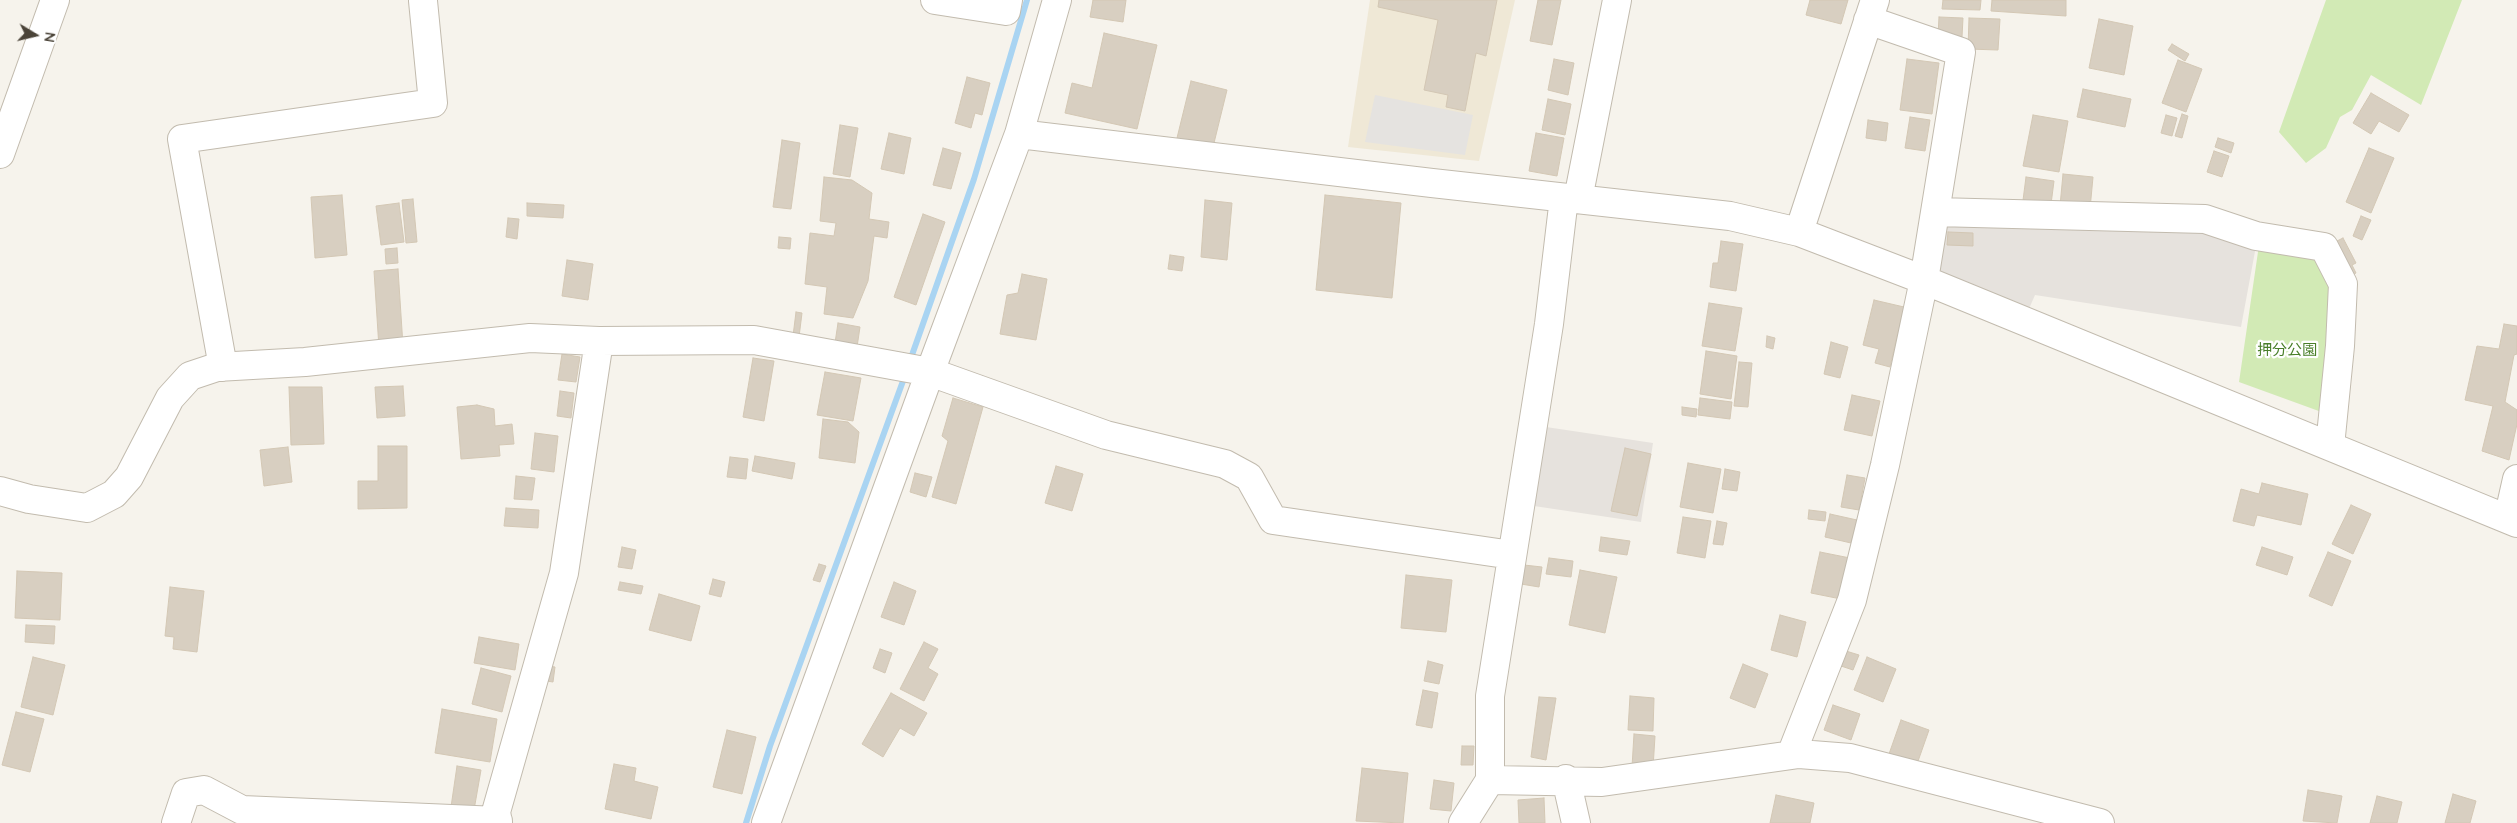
<!DOCTYPE html>
<meta charset="utf-8">
<style>
body{margin:0}
#map{position:relative;width:2517px;height:823px;overflow:hidden;background:#f6f3ec;font-family:Quicksand,sans-serif}
canvas{display:block}
.north{position:absolute;left:10px;top:10px;width:50px;height:50px;-webkit-text-stroke:4px #fff;paint-order:stroke;rotate:99deg;font-size:14px;font-weight:700;line-height:20px;text-align:center;color:#4b4439}
.north::after{content:'';display:block;margin:auto;width:18px;height:22px;background:#4b4439;clip-path:polygon(50% 0,100% 100%,50% 72%,0 100%)}
</style>
<div id="map">
<canvas width="2517" height="823"></canvas>
<div class="north">N</div>
</div>
<script>
const c = document.querySelector('canvas').getContext('2d');
c.lineJoin = 'round';
function fillPath(path, color) {
  c.fillStyle = color;
  c.fill(path, 'evenodd');
}
function shape(rows) {
  const path = new Path2D();
  for (const r of rows) {
    path.moveTo(r[0], r[1]);
    for (let i = 2; i < r.length; i += 2) path.lineTo(r[i], r[i + 1]);
  }
  return path;
}
function trace(path, color, width, dash) {
  c.strokeStyle = color;
  c.lineWidth = width;
  c.lineCap = dash ? 'butt' : 'round';
  c.setLineDash(dash || []);
  c.stroke(path);
}
function drawText(font, color, halo, rows, align = 'center') {
  c.font = font + ' Quicksand,"Noto Sans JP",sans-serif';
  c.lineWidth = 4.5;
  c.setLineDash([]);
  c.textBaseline = 'middle';
  c.strokeStyle = halo;
  c.fillStyle = color;
  for (const [text, x, y, turn = 0] of rows) {
    c.save();
    c.translate(x, y);
    c.rotate((+turn || 0) * Math.PI / 180);
    c.textAlign = isNaN(turn) ? turn : align;
    if (halo) c.strokeText(text, 0, 0);
    c.fillText(text, 0, 0);
    c.restore();
  }
}
const industrial = shape([
 [1943,224,2212,229,2256,246,2241,327,2035,295,2028,311,1934,273],
 [1546,427,1653,443,1641,522,1534,506]
]);
const education = shape([
 [1370,0,1515,0,1479,161,1348,147]
]);
const green = shape([
 [2326,0,2462,0,2421,105,2371,75,2352,110,2340,117,2326,148,2306,163,2279,132],
 [2259,245,2324,255,2335,282,2327,414,2239,382]
]);
const parking = shape([
 [1375,95,1473,115,1465,155,1365,142]
]);
const stream = shape([
 [912,355,974,179,1027,0],
 [746,823,770,746,903,381]
]);
const building = shape([
 [1093,0,1126,0,1123,22,1090,17,1093,0],
 [1379,0,1497,0,1486,56,1476,53,1465,111,1446,107,1448,95,1424,90,1438,20,1378,7,1379,0],
 [1538,0,1561,0,1552,45,1530,41,1538,0],
 [1810,0,1848,0,1841,24,1806,15,1810,0],
 [1943,0,1981,0,1980,10,1942,9,1943,0],
 [1992,0,2066,0,2066,16,1991,11,1992,0],
 [1939,17,1963,18,1962,37,1938,36,1939,17],
 [1969,18,2000,19,1998,50,1968,49,1969,18],
 [2099,19,2133,26,2124,75,2089,68,2099,19],
 [1104,33,1157,45,1137,129,1065,113,1072,83,1092,88,1104,33],
 [2172,44,2189,54,2185,61,2168,50,2172,44],
 [1554,59,1574,63,1568,95,1548,90,1554,59],
 [1907,59,1939,63,1932,114,1900,110,1907,59],
 [2178,60,2202,69,2186,112,2162,103,2178,60],
 [967,77,990,83,982,115,975,113,971,128,955,123,967,77],
 [1191,81,1227,90,1213,147,1177,138,1191,81],
 [2083,89,2131,99,2125,127,2077,117,2083,89],
 [2371,93,2409,115,2399,132,2379,121,2371,134,2353,123,2371,93],
 [1548,99,1571,104,1565,135,1542,130,1548,99],
 [2182,114,2188,116,2182,138,2175,136,2182,114],
 [2033,115,2068,121,2059,172,2023,166,2033,115],
 [2166,115,2177,118,2172,136,2161,133,2166,115],
 [1910,117,1930,120,1925,151,1905,148,1910,117],
 [1868,120,1888,123,1886,141,1866,138,1868,120],
 [840,125,858,128,850,177,833,174,840,125],
 [889,133,911,138,904,174,881,169,889,133],
 [1536,133,1564,138,1557,176,1529,171,1536,133],
 [2218,138,2234,143,2231,153,2215,147,2218,138],
 [782,140,800,143,791,209,773,207,782,140],
 [943,148,961,153,951,189,933,185,943,148],
 [2369,148,2394,158,2371,213,2346,202,2369,148],
 [2214,151,2229,156,2222,177,2207,172,2214,151],
 [2063,174,2093,177,2090,209,2060,206,2063,174],
 [824,177,852,180,872,193,869,219,889,222,887,238,874,236,868,281,853,318,824,314,827,287,805,284,810,233,834,236,836,223,820,221,824,177],
 [2026,177,2054,181,2050,212,2022,208,2026,177],
 [342,195,347,255,315,258,311,197,342,195],
 [1325,195,1401,203,1392,298,1316,290,1325,195],
 [413,199,417,242,406,243,402,200,413,199],
 [1205,200,1232,203,1227,260,1201,257,1205,200],
 [399,203,404,242,381,245,376,206,399,203],
 [527,203,564,205,563,218,527,216,527,203],
 [923,214,945,222,916,305,894,297,923,214],
 [2361,216,2371,220,2362,240,2353,236,2361,216],
 [508,218,519,219,517,239,506,237,508,218],
 [1948,232,1973,233,1973,246,1947,245,1948,232],
 [779,237,791,238,790,249,778,248,779,237],
 [2343,238,2356,263,2352,265,2356,273,2346,278,2329,245,2343,238],
 [1721,241,1743,244,1736,291,1710,287,1713,263,1718,263,1721,241],
 [397,248,398,263,386,264,385,249,397,248],
 [1170,255,1184,257,1182,271,1168,269,1170,255],
 [567,260,593,264,588,300,562,296,567,260],
 [398,269,403,346,379,348,374,271,398,269],
 [1022,274,1047,279,1036,340,1000,334,1007,295,1018,293,1022,274],
 [1874,300,1904,307,1890,367,1875,363,1879,349,1863,345,1874,300],
 [1709,303,1742,308,1735,351,1702,346,1709,303],
 [796,312,802,313,799,337,793,336,796,312],
 [838,323,860,327,857,347,835,343,838,323],
 [2504,324,2517,326,2517,354,2514,355,2505,402,2517,410,2517,424,2509,460,2482,451,2493,406,2465,400,2477,346,2499,349,2504,324],
 [1767,336,1775,338,1773,349,1766,347,1767,336],
 [1831,342,1848,347,1840,378,1824,374,1831,342],
 [1706,351,1737,356,1731,399,1700,394,1706,351],
 [562,354,580,357,576,382,558,380,562,354],
 [753,358,774,361,764,421,743,417,753,358],
 [1739,362,1752,363,1748,407,1734,406,1739,362],
 [825,372,861,378,853,421,817,415,825,372],
 [403,386,405,416,377,418,375,387,403,386],
 [289,387,322,387,324,444,291,445,289,387],
 [560,391,574,393,571,418,557,416,560,391],
 [1852,395,1880,401,1872,436,1844,430,1852,395],
 [953,398,983,407,956,504,932,497,948,441,942,436,953,398],
 [1700,398,1732,402,1730,419,1698,415,1700,398],
 [477,405,494,409,495,426,512,424,514,444,499,445,500,456,461,459,457,407,477,405],
 [1682,407,1697,409,1696,417,1682,415,1682,407],
 [823,419,848,422,859,432,855,463,819,458,823,419],
 [535,433,558,436,554,472,531,469,535,433],
 [378,446,407,446,407,508,358,509,358,481,378,481,378,446],
 [288,447,292,482,264,486,260,450,288,447],
 [1625,448,1651,454,1637,516,1611,511,1625,448],
 [755,456,795,463,792,479,752,471,755,456],
 [730,457,748,459,746,479,727,477,730,457],
 [1688,463,1721,469,1713,513,1680,507,1688,463],
 [1056,466,1083,474,1072,511,1045,503,1056,466],
 [1725,469,1740,472,1737,491,1722,489,1725,469],
 [915,473,932,477,926,497,910,492,915,473],
 [1847,475,1865,478,1859,510,1841,507,1847,475],
 [516,476,535,478,532,500,514,499,516,476],
 [2262,483,2308,494,2301,525,2257,515,2254,526,2233,521,2241,489,2259,494,2262,483],
 [2351,505,2371,514,2353,554,2332,544,2351,505],
 [506,508,539,510,538,528,504,526,506,508],
 [1809,510,1826,512,1825,521,1808,519,1809,510],
 [1830,514,1857,520,1851,543,1825,537,1830,514],
 [1683,517,1711,521,1705,558,1677,553,1683,517],
 [1717,521,1727,523,1723,545,1713,544,1717,521],
 [1601,537,1630,541,1627,555,1599,551,1601,537],
 [622,547,636,550,632,569,618,567,622,547],
 [2262,547,2293,557,2287,575,2256,565,2262,547],
 [1820,552,1850,558,1841,599,1811,593,1820,552],
 [2328,552,2351,561,2332,606,2309,596,2328,552],
 [1549,558,1573,561,1571,577,1546,574,1549,558],
 [819,564,826,566,820,582,813,580,819,564],
 [1524,565,1542,567,1539,587,1521,584,1524,565],
 [1580,570,1617,577,1605,633,1569,625,1580,570],
 [17,571,62,573,60,620,15,618,17,571],
 [1406,575,1452,580,1446,632,1401,628,1406,575],
 [713,579,725,582,721,597,709,594,713,579],
 [620,582,643,586,641,594,618,590,620,582],
 [894,582,916,591,904,625,881,617,894,582],
 [170,587,204,591,197,652,173,649,174,637,165,636,170,587],
 [659,594,700,606,691,641,649,630,659,594],
 [1780,615,1806,622,1797,657,1771,650,1780,615],
 [26,625,55,626,54,644,25,642,26,625],
 [479,637,519,644,515,670,474,663,479,637],
 [924,642,938,649,928,668,938,674,924,701,900,689,924,642],
 [880,649,892,653,885,673,873,668,880,649],
 [1846,651,1859,655,1853,670,1841,666,1846,651],
 [33,657,65,665,53,715,21,707,33,657],
 [1867,657,1896,669,1883,702,1854,690,1867,657],
 [1428,661,1443,665,1439,684,1424,681,1428,661],
 [1743,664,1768,674,1755,708,1730,698,1743,664],
 [542,665,555,667,553,682,540,680,542,665],
 [481,668,511,676,502,712,472,704,481,668],
 [1423,690,1438,693,1432,728,1416,725,1423,690],
 [891,693,927,713,914,736,900,728,883,757,862,744,891,693],
 [1630,696,1654,698,1653,731,1628,730,1630,696],
 [1539,697,1556,698,1546,760,1531,757,1539,697],
 [1833,705,1860,714,1851,740,1824,730,1833,705],
 [442,709,497,719,490,762,435,753,442,709],
 [16,712,44,719,30,772,2,765,16,712],
 [1901,720,1929,730,1917,764,1889,754,1901,720],
 [727,730,756,737,742,794,713,787,727,730],
 [1634,734,1655,736,1653,768,1632,767,1634,734],
 [1462,746,1474,746,1473,765,1461,765,1462,746],
 [614,764,636,768,634,781,658,787,651,819,605,809,614,764],
 [457,766,481,770,474,810,451,807,457,766],
 [1362,768,1408,773,1403,823,1356,821,1362,768],
 [1434,780,1454,783,1451,811,1430,809,1434,780],
 [2308,790,2342,796,2337,823,2303,821,2308,790],
 [2453,794,2476,801,2470,823,2445,823,2453,794],
 [1776,795,1814,803,1810,823,1770,823,1776,795],
 [2377,796,2402,802,2397,823,2370,823,2377,796],
 [1544,798,1545,823,1519,823,1518,800,1544,798]
]);
const minor = shape([
 [935,0,1006,11,1008,0],
 [1019,134,1432,183,1730,216,1799,232,1924,280,2517,523],
 [0,154,55,0],
 [1578,199,1617,0],
 [1936,212,2205,219,2256,236,2324,247,2343,284,2340,346,2330,446],
 [1799,232,1875,0],
 [223,367,182,139,433,103,423,1],
 [0,491,29,499,87,508,114,494,129,477,170,398,190,376,217,367,305,362,530,338,599,341,754,340,930,372,1106,435,1225,464,1249,477,1273,520,1512,555],
 [2508,519,2517,479],
 [1791,755,1852,600,1885,465,1924,280,1961,52,1868,20],
 [1566,779,1576,823],
 [1490,780,1602,782,1799,754,1850,758,2100,823],
 [176,823,186,793,204,790,242,810,498,821],
 [498,823,496,812,564,573,599,341],
 [766,823,930,372,1019,134,1057,0],
 [1463,823,1490,780,1490,696,1549,324,1564,198]
]);
const parkNames = [
 ["押分公園",2287,350]
];
fillPath(industrial, '#e6e2dd');
fillPath(education, '#efe8d6');
fillPath(green, '#d2eab5');
fillPath(parking, '#e5e3e0');
trace(stream, '#a9d4f2', 6);
fillPath(building, '#d8cfc1');
trace(building, '#d3c7b4', 1);
trace(minor, '#c2bbae', 30);
trace(minor, '#fff', 28);
drawText('15px', '#4a7f2a', '#fff', parkNames);
</script>
